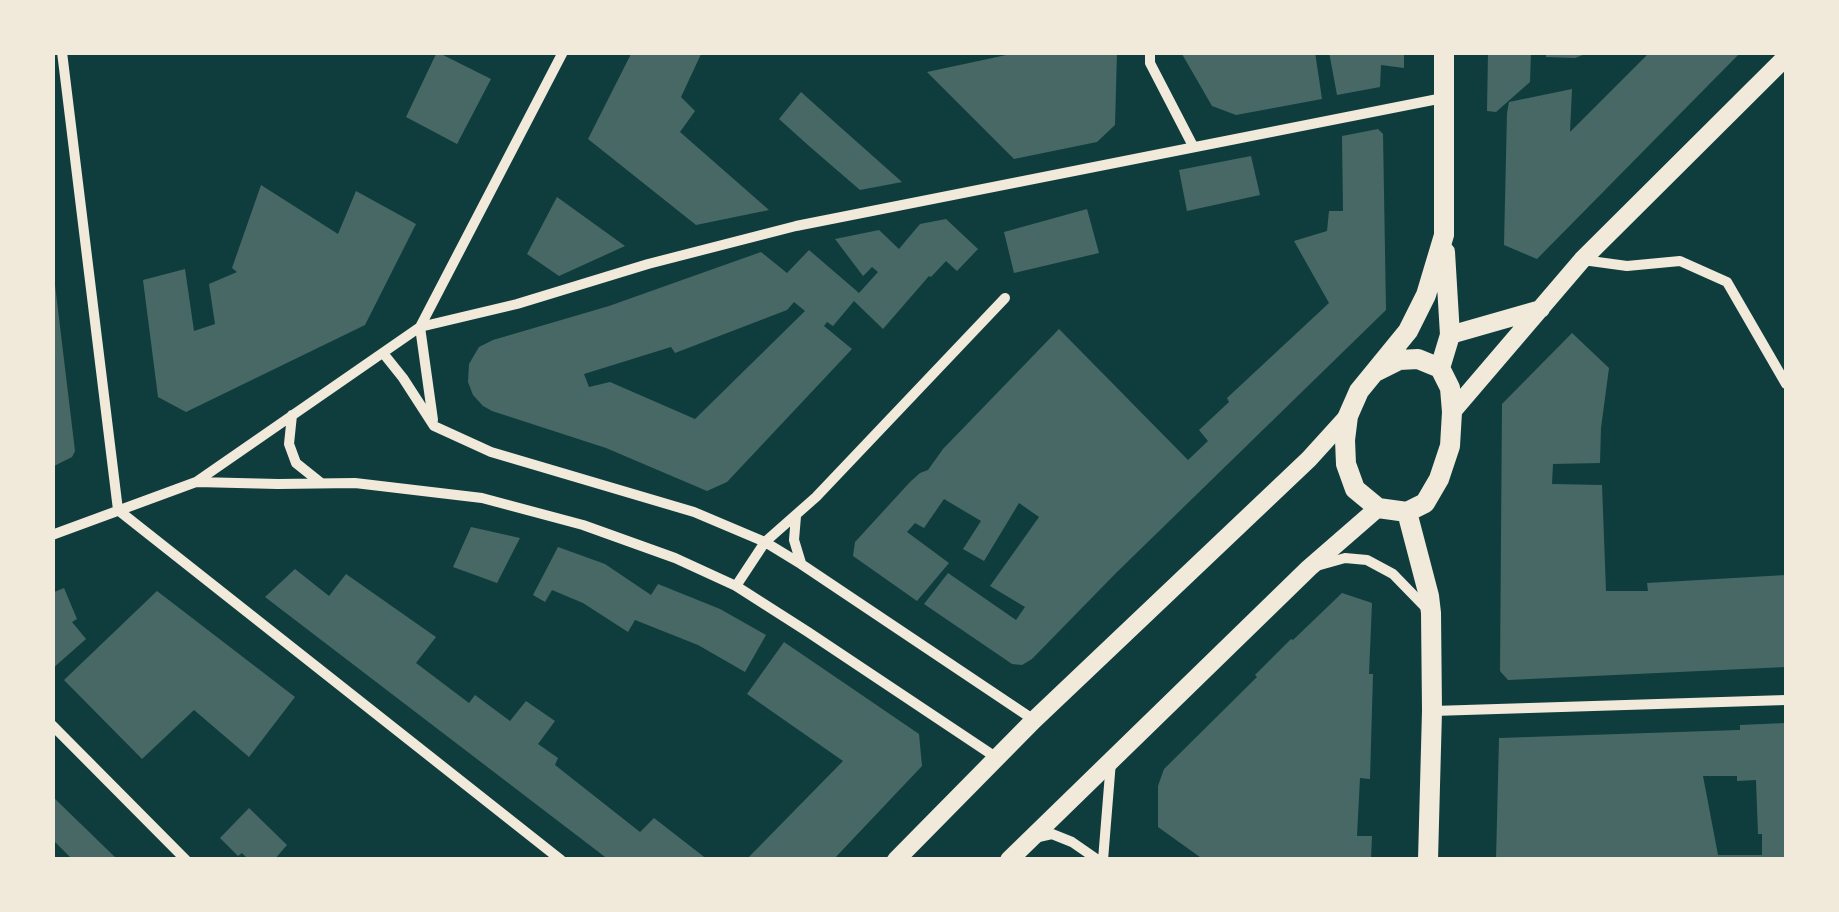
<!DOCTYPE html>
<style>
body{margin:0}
#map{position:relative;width:1839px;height:912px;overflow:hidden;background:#0f3d3e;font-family:"Fira Sans",sans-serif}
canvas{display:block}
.frame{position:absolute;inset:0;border:55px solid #f1e9da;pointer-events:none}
</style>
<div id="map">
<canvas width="1839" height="912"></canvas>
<div class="frame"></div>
</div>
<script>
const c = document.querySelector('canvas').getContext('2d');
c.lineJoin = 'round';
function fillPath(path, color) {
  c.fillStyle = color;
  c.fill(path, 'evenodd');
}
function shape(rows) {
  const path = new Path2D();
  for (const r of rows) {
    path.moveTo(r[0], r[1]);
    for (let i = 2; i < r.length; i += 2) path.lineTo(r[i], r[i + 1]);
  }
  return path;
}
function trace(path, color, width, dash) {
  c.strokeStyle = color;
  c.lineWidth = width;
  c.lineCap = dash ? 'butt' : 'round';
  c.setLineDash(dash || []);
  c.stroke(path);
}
const building = shape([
 [437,52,491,79,457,144,406,117],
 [632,52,702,52,681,97,695,111,680,132,769,210,696,225,588,139],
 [1012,52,1117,52,1115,125,1097,142,1014,159,927,72,1011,54],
 [1184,52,1315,52,1322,99,1236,115,1212,106,1182,54],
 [1329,52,1356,52,1357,55,1363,55,1362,52,1404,52,1404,68,1381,65,1380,87,1337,95],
 [1488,52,1531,52,1530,82,1496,112,1487,111],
 [1546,52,1588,52,1588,53,1575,58,1546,57],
 [1650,52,1741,52,1537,259,1504,245,1507,113,1509,102,1572,89,1570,132],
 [801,92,830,118,902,182,860,190,809,146,779,119],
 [1378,129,1383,134,1386,310,1116,573,1032,659,1022,665,1012,664,924,604,948,573,1016,620,1025,607,990,586,1039,517,1019,503,984,561,963,549,981,521,944,499,924,528,915,523,907,532,949,563,917,601,853,556,855,542,910,482,920,473,928,470,943,449,1059,329,1188,460,1208,441,1199,430,1229,402,1227,398,1329,303,1294,241,1327,231,1329,211,1343,211,1342,136],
 [1251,156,1260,195,1187,211,1179,170],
 [261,185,338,234,356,191,416,224,365,325,186,412,158,397,143,280,185,269,194,331,215,324,209,284,237,272,232,268],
 [557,197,625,246,559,276,527,254],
 [1087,209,1099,253,1014,273,1004,232],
 [946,219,978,249,957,271,946,261,931,277,929,276,883,329,854,301,833,326,827,322,824,326,852,349,727,482,707,491,606,448,492,411,483,406,473,395,468,382,469,364,479,347,493,340,609,306,761,252,787,273,809,250,859,293,878,272,872,267,863,276,835,239,879,230,899,249,920,224],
 [794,302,805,311,695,419,610,382,589,387,584,374,671,347,675,353,787,310],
 [55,285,75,451,72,457,52,467,52,286],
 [1572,333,1609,368,1601,428,1600,463,1553,464,1552,484,1602,485,1606,591,1648,591,1647,583,1786,575,1786,667,1508,680,1500,671,1502,404],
 [471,527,520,538,497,583,453,567],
 [558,547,605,564,651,595,658,584,720,609,766,635,745,672,698,645,635,620,628,632,583,603,552,590,545,602,533,595],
 [295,569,329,596,346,574,423,628,436,637,416,663,469,703,475,695,510,721,526,701,555,721,538,744,558,758,555,765,640,832,654,818,708,860,609,860,265,597],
 [64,588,77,619,72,622,86,639,52,669,52,593],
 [157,591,295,697,249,757,194,710,142,759,64,680],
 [1342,593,1372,603,1369,674,1373,674,1370,779,1360,778,1357,836,1372,836,1371,860,1204,860,1158,827,1158,786,1164,769,1257,677,1255,675,1291,639,1293,640],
 [784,642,919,734,922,766,833,860,746,860,843,761,747,694],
 [1786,723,1786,860,1496,860,1499,738,1738,730,1740,730,1740,725],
 [1703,776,1737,776,1737,781,1756,780,1758,834,1762,834,1762,855,1718,855],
 [52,796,118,860,73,860,52,839],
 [249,808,287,845,274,860,249,860,242,853,238,856,220,838]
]);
const minor = shape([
 [62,52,118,510],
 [1150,52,1150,63,1193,146],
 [1583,260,1627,266,1680,261,1727,282,1786,384],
 [420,327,563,52],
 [420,327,433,420],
 [383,353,403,378,434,426,491,452,694,512,765,542,801,564,1034,720],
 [292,415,289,444,296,463,321,483],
 [197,482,278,484,355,483,482,498,583,525,675,558,736,586,808,632,997,758],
 [118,510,561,860],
 [796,516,794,540,801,563],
 [52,535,196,482,420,327,517,304,648,264,796,226,1443,98],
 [1320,565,1345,558,1367,560,1393,574,1428,610],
 [736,586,765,542,816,497,1005,298],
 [1433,711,1786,700],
 [52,725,186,860],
 [1034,838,1052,834,1072,842,1098,860],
 [1103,860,1111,761]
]);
const tertiary = shape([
 [1450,335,1541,309],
 [1452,412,1582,260,1786,57],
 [896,860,1034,720,1309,459,1348,416],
 [1009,860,1309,568,1378,508]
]);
const secondary = shape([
 [1440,368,1450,335,1445,252],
 [1375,372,1399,360,1418,359,1440,368,1450,388,1452,412,1450,446,1439,479,1425,503,1407,512,1378,508,1355,489,1346,464,1345,440,1348,416,1359,391,1408,331,1426,295,1444,235,1444,52],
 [1407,512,1429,596,1431,613,1432,711,1428,860]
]);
fillPath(building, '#486865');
trace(minor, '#f1e9da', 10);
trace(tertiary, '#f1e9da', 18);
trace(secondary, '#f1e9da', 20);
</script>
